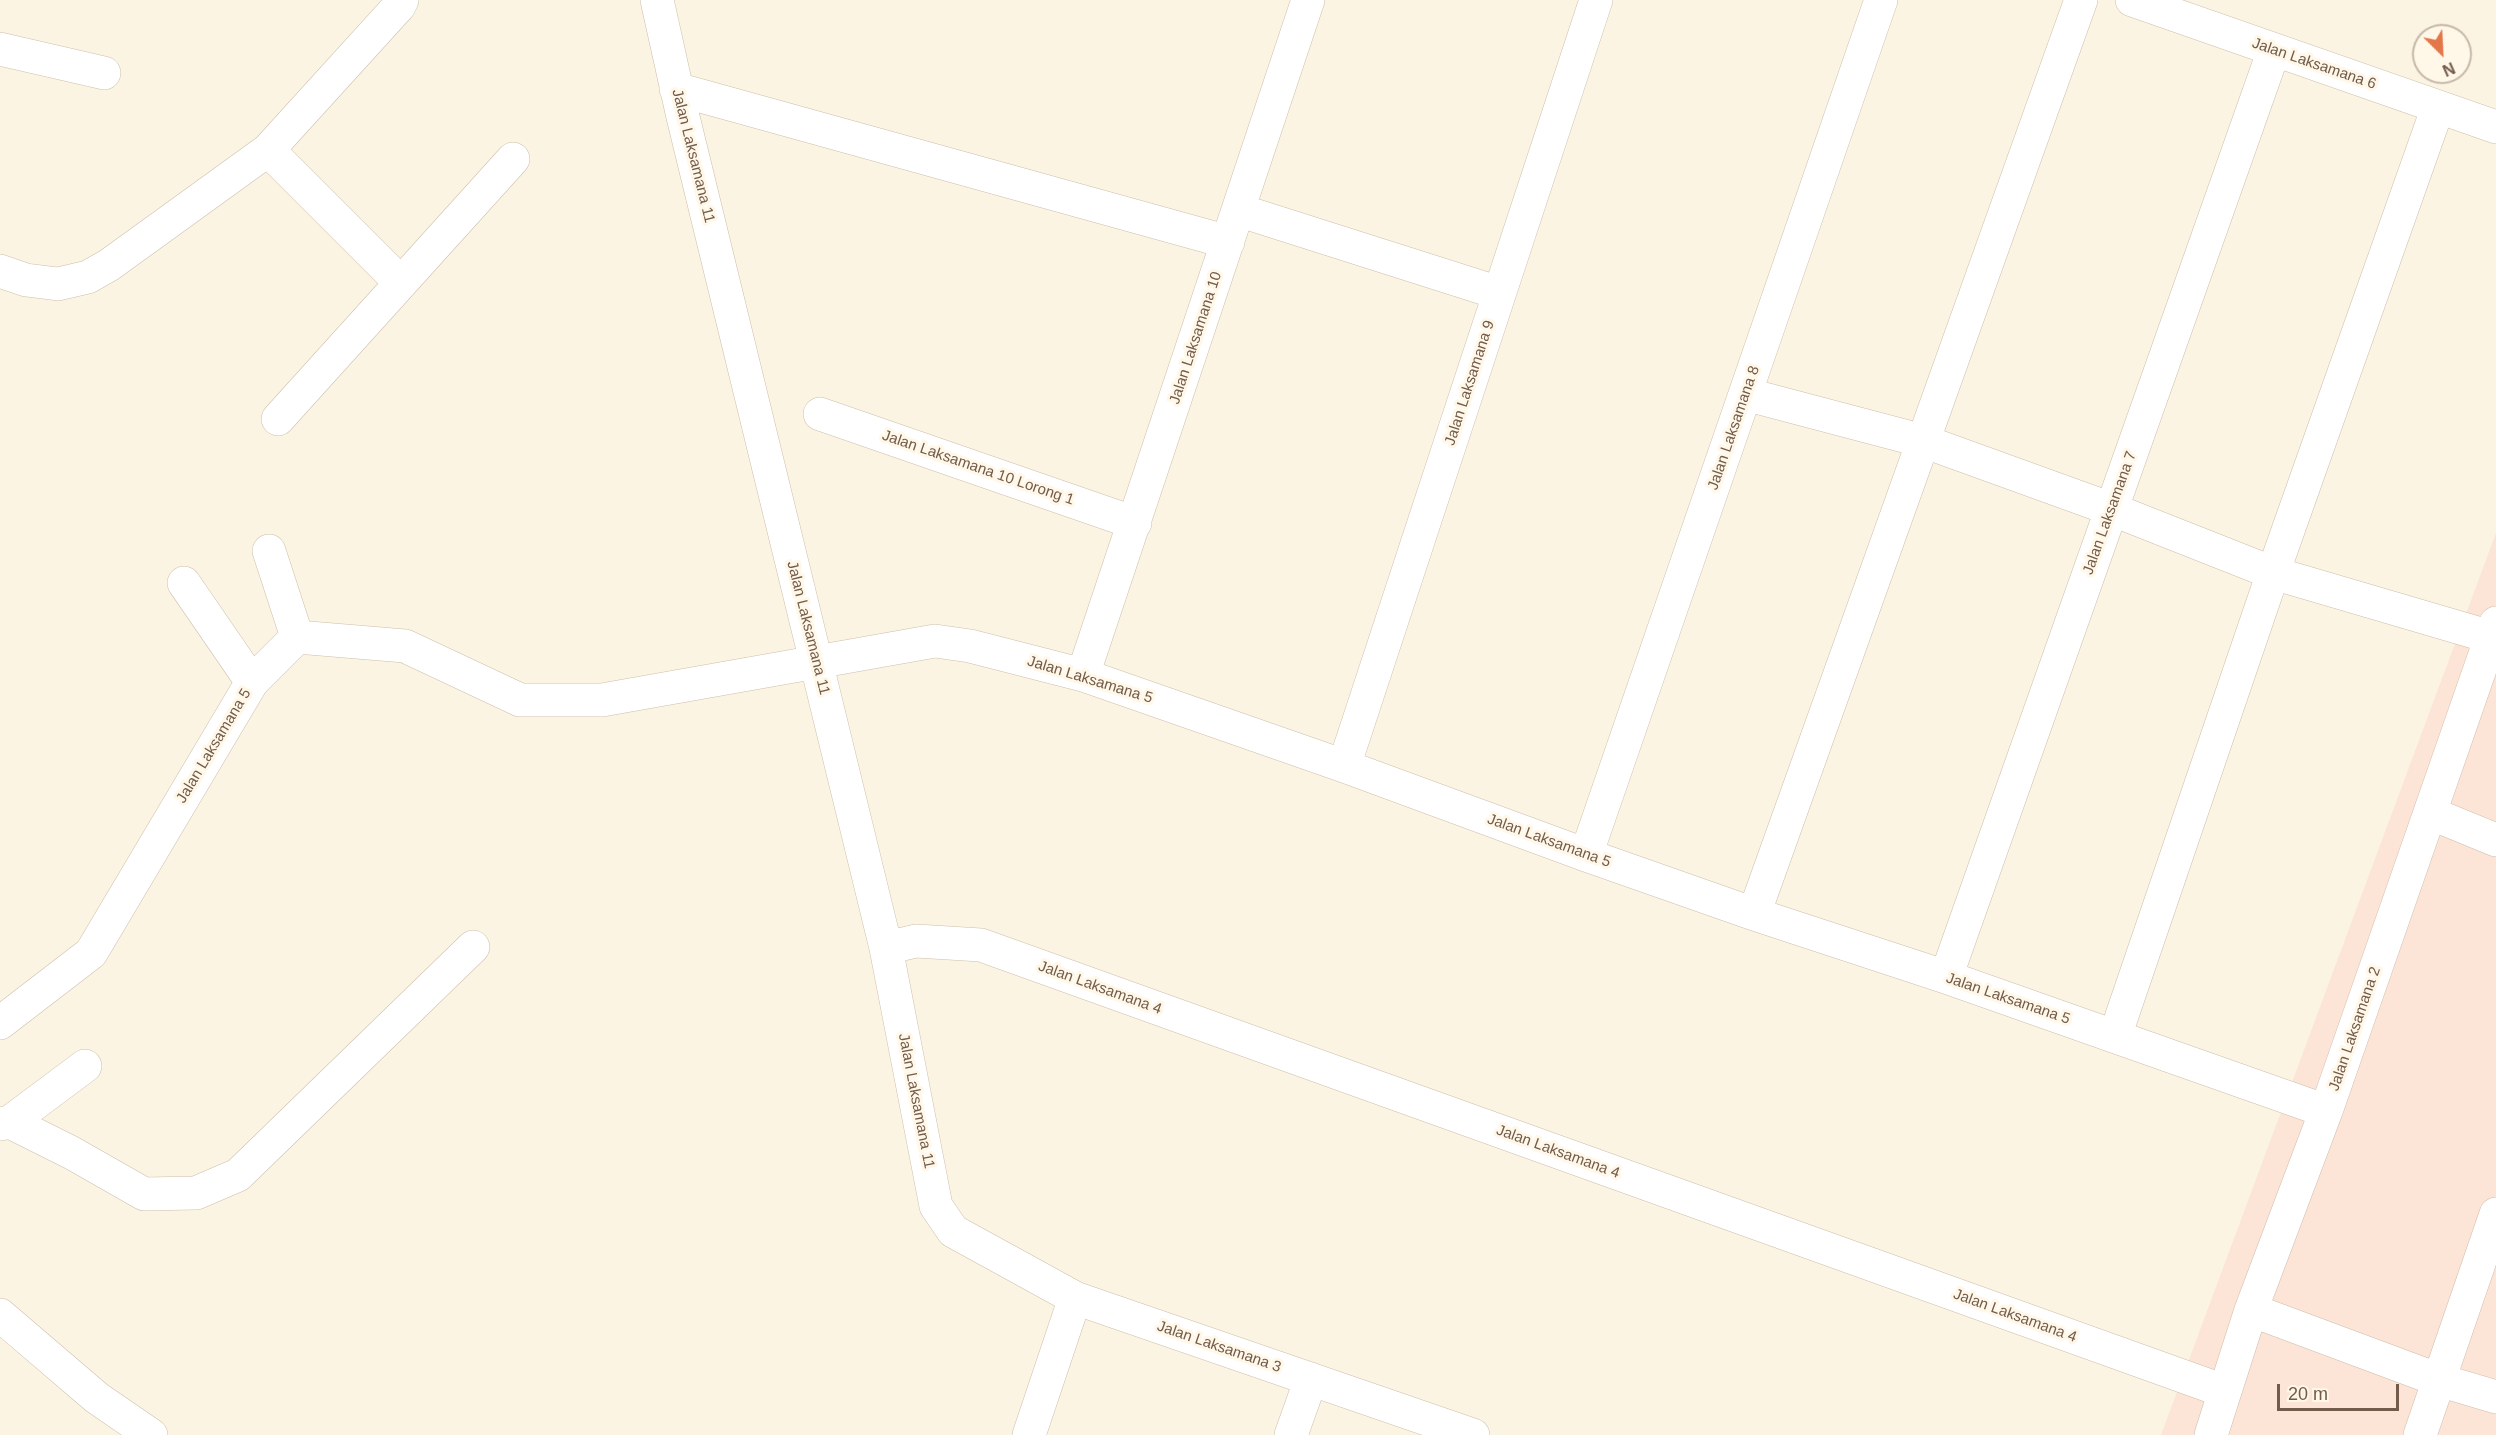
<!DOCTYPE html>
<style>
body{margin:0}
#map{position:relative;width:2496px;height:1435px;overflow:hidden;background:#fbf4e2;font-family:Arial,sans-serif}
canvas{display:block}
.north{position:absolute;left:2412px;top:24px;width:60px;height:60px;box-sizing:border-box;background:#fff7e8;border:2px solid #c7b9a9;border-radius:50%;rotate:156deg;font-size:16px;font-weight:700;line-height:24px;text-align:center;color:#725b4a}
.north::after{content:'';display:block;margin:auto;width:21px;height:27px;background:#e3774a;clip-path:polygon(50% 0,100% 100%,50% 72%,0 100%)}
.scale{position:absolute;left:2277px;top:1384px;width:122px;height:27px;box-sizing:border-box;border:3px solid #725b4a;border-top:0;padding-left:8px;font-size:18px;line-height:21px;white-space:nowrap;color:#725b4a;-webkit-text-stroke:4px #fff7e8;paint-order:stroke}
</style>
<div id="map">
<canvas width="2496" height="1435"></canvas>
<div class="north">N</div>
<div class="scale">20 m</div>
</div>
<script>
const c = document.querySelector('canvas').getContext('2d');
c.lineJoin = 'round';
function fillPath(path, color) {
  c.fillStyle = color;
  c.fill(path, 'evenodd');
}
function shape(rows) {
  const path = new Path2D();
  for (const r of rows) {
    path.moveTo(r[0], r[1]);
    for (let i = 2; i < r.length; i += 2) path.lineTo(r[i], r[i + 1]);
  }
  return path;
}
function trace(path, color, width, dash) {
  c.strokeStyle = color;
  c.lineWidth = width;
  c.lineCap = dash ? 'butt' : 'round';
  c.setLineDash(dash || []);
  c.stroke(path);
}
function drawText(font, color, halo, rows, align = 'center') {
  c.font = font + ' Arial,sans-serif';
  c.lineWidth = 6;
  c.setLineDash([]);
  c.textBaseline = 'middle';
  c.strokeStyle = halo;
  c.fillStyle = color;
  for (const [text, x, y, turn = 0] of rows) {
    c.save();
    c.translate(x, y);
    c.rotate((+turn || 0) * Math.PI / 180);
    c.textAlign = isNaN(turn) ? turn : align;
    if (halo) c.strokeText(text, 0, 0);
    c.fillText(text, 0, 0);
    c.restore();
  }
}
const commercial = shape([
 [2496,533,2496,1435,2161,1435]
]);
const minor = shape([
 [657,0,683,117,886,948,936,1206,953,1231,1075,1298,1473,1435],
 [2132,0,2496,127],
 [0,49,104,73],
 [676,89,1228,242],
 [268,150,401,283],
 [1238,210,1499,293],
 [0,271,26,280,58,284,88,277,109,265,268,150,399,6,402,0],
 [1745,394,1923,441,2111,509,2273,573,2491,637],
 [820,414,1135,523],
 [278,419,513,159],
 [269,551,297,637],
 [184,583,252,682],
 [1083,675,1308,0],
 [1344,766,1596,0],
 [2430,813,2496,840],
 [1586,855,1881,0],
 [1754,914,2081,0],
 [886,948,916,941,981,945,2224,1391],
 [1946,977,2274,50],
 [0,1023,91,953,252,682,297,637,405,646,520,700,602,700,935,641,970,646,1083,675,1344,766,1586,855,1754,914,1946,977,2326,1111],
 [2115,1036,2273,573,2438,107],
 [10,1122,72,1153,144,1194,196,1193,238,1175,473,947],
 [0,1124,10,1122,85,1066],
 [2251,1310,2439,1380,2496,1397],
 [0,1315,97,1398,151,1435],
 [1029,1435,1075,1298],
 [1291,1435,1311,1379],
 [2211,1435,2251,1310,2326,1111,2496,623],
 [2420,1435,2496,1214]
]);
const streetNames = [
 ["Jalan Laksamana 6",2314,64,19],
 ["Jalan Laksamana 11",693,156,76],
 ["Jalan Laksamana 10",1196,338,-72],
 ["Jalan Laksamana 9",1470,383,-72],
 ["Jalan Laksamana 8",1734,428,-71],
 ["Jalan Laksamana 10 Lorong 1",978,468,19],
 ["Jalan Laksamana 7",2110,513,-70],
 ["Jalan Laksamana 11",808,628,76],
 ["Jalan Laksamana 5",1090,680,17],
 ["Jalan Laksamana 5",214,746,-59],
 ["Jalan Laksamana 5",1549,841,20],
 ["Jalan Laksamana 4",1100,988,20],
 ["Jalan Laksamana 5",2008,999,19],
 ["Jalan Laksamana 2",2355,1029,-71],
 ["Jalan Laksamana 11",916,1101,79],
 ["Jalan Laksamana 4",1558,1152,20],
 ["Jalan Laksamana 4",2015,1316,20],
 ["Jalan Laksamana 3",1219,1347,19]
];
fillPath(commercial, '#fce4d6');
trace(minor, '#cebead', 34);
trace(minor, '#fff', 33);
drawText('15px', '#725b4a', '#fff7e8', streetNames);
</script>
